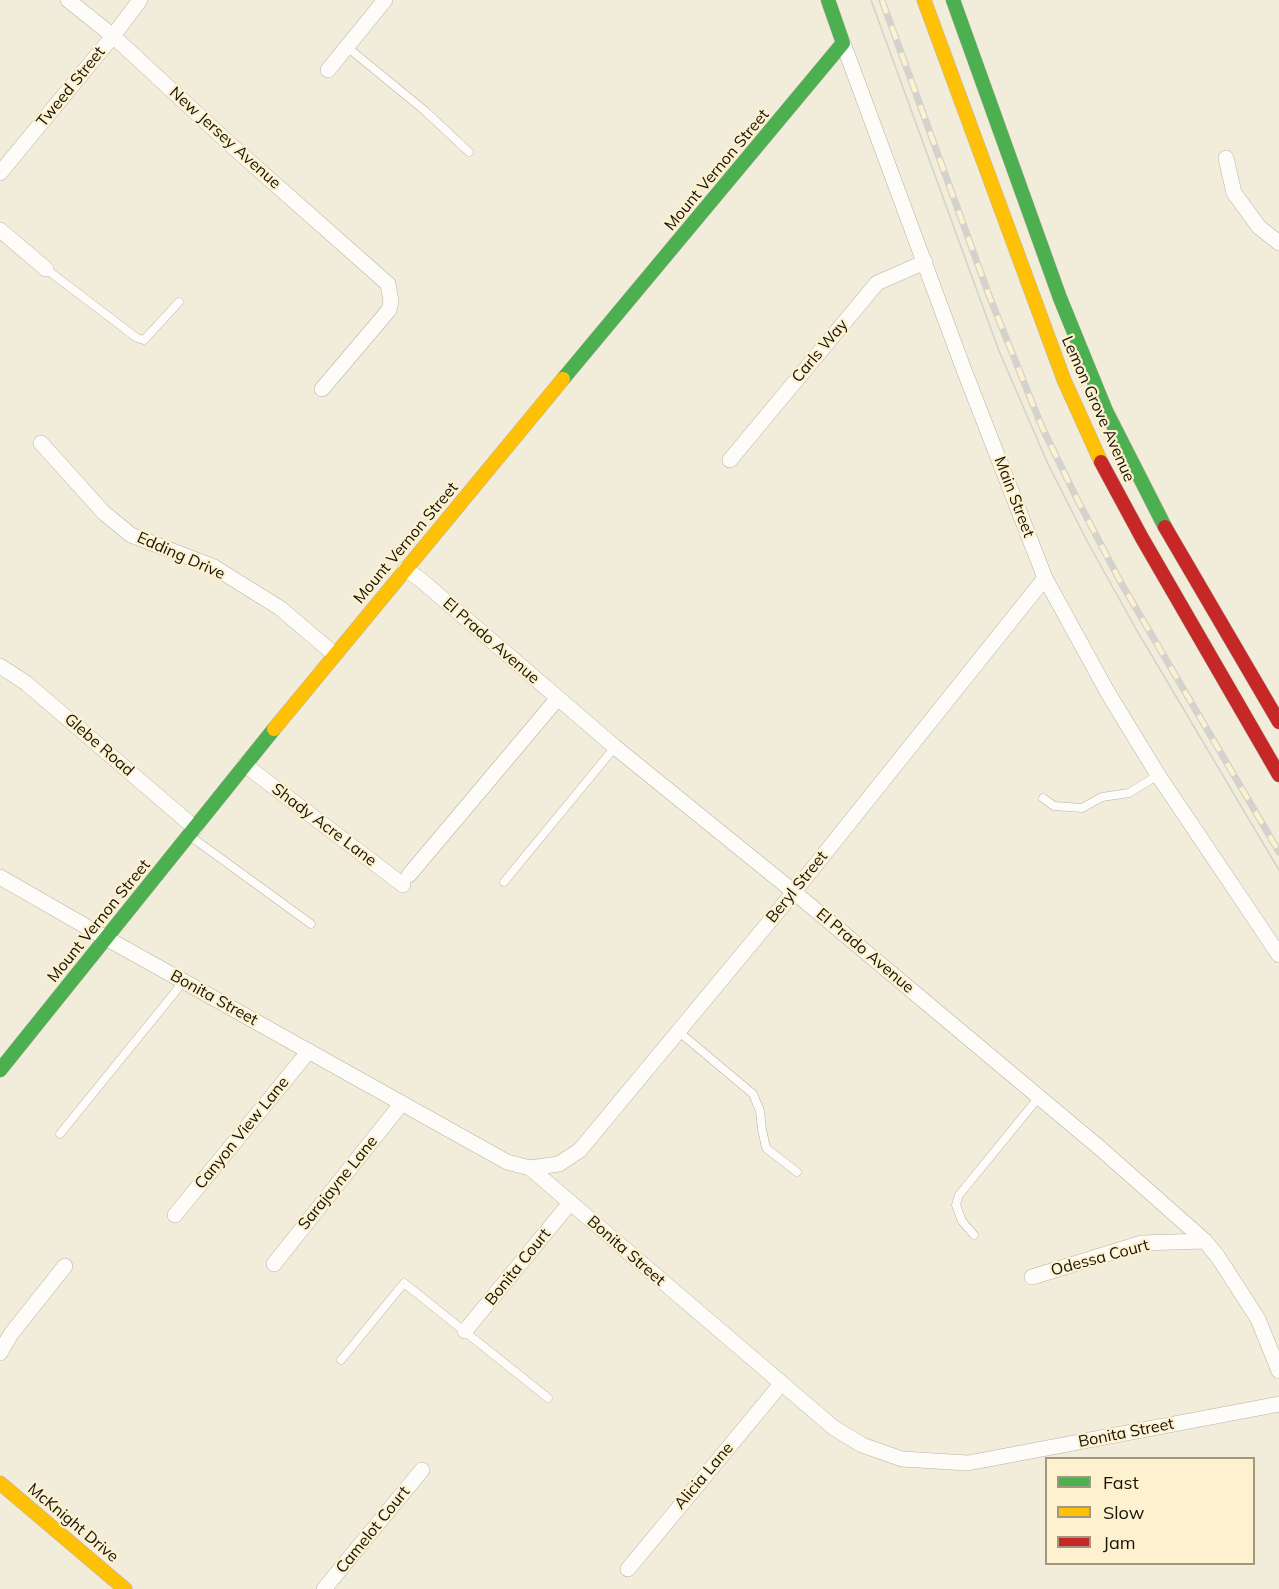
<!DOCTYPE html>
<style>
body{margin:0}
#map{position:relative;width:1279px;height:1589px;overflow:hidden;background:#f2ecda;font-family:Mulish,sans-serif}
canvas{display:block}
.legend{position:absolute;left:1045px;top:1457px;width:210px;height:108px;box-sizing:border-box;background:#fdf1cf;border:2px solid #a1987f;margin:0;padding:8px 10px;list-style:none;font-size:18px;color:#171307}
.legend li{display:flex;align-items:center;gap:12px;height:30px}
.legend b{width:30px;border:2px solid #a1987f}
</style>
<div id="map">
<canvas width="1279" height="1589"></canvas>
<ul class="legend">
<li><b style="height:8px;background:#4caf50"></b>Fast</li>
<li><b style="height:8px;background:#ffc107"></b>Slow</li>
<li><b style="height:8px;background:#c62828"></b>Jam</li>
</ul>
</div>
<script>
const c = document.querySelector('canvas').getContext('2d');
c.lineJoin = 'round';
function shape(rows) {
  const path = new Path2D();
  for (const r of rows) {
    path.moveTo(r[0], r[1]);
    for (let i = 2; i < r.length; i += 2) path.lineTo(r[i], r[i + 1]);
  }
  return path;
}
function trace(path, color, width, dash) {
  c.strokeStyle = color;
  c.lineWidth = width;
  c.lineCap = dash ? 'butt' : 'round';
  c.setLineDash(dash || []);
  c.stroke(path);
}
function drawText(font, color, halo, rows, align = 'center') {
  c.font = font + ' Mulish,sans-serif';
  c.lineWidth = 4.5;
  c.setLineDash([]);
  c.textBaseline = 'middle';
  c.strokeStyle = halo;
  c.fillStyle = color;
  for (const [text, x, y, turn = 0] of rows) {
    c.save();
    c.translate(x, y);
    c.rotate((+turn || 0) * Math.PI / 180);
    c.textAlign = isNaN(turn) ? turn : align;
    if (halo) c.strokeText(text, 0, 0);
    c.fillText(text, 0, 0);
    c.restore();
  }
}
const lane = shape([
 [347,47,424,110,469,152],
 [46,269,137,338,144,340,179,302],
 [1043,798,1054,806,1082,808,1102,797,1129,793,1158,775],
 [190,836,311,924],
 [504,882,615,747],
 [678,1031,753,1094,760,1111,762,1129,766,1148,797,1172],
 [60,1134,184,981],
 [974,1235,962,1221,956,1205,959,1195,1039,1097],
 [341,1360,404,1283,548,1398]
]);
const street = shape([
 [68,0,113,36,232,146,388,284,391,301,389,310,322,389],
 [843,43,964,370,1045,578,1108,693,1158,775,1279,955],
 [328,70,385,0],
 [1226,158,1234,193,1259,227,1279,243],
 [0,173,113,36,140,0],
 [0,230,46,269],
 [41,443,104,513,131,535,214,567,280,608,334,654],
 [730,460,877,283,925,262],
 [405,569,421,580,615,747,794,892,1101,1149,1205,1241,1218,1257,1258,1319,1279,1371],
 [0,666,26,683,195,828],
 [245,765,403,885],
 [409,875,558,698],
 [0,877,106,938,507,1162,530,1168,834,1428,862,1445,902,1459,968,1463,1279,1404],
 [530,1168,559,1164,580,1150,794,892,1045,578],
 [175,1215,309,1051],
 [274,1264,402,1103],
 [1032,1277,1142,1243,1205,1241],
 [465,1331,570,1203],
 [0,1353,11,1334,65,1266],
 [628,1569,781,1384],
 [324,1589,422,1470]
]);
const fast = shape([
 [953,0,1060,298,1106,411,1165,527],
 [563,379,843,43,828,0],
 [0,1070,274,729]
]);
const slow = shape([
 [924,0,1064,380,1101,462],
 [274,729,563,379],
 [0,1483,125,1589]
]);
const jam = shape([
 [1101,462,1142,538,1279,775],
 [1165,527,1279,722]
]);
const tram = shape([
 [871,0,999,351,1048,464,1087,541,1136,629,1279,870]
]);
const rail = shape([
 [882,0,990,298,1042,427,1075,495,1120,581,1279,852]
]);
const streetNames = [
 ["Tweed Street",71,87,-51],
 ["New Jersey Avenue",225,138,42],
 ["Mount Vernon Street",717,170,-50],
 ["Carls Way",820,351,-50],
 ["Lemon Grove Avenue",1098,409,66],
 ["Main Street",1014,497,69],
 ["Mount Vernon Street",406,543,-50],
 ["Edding Drive",181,556,24],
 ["El Prado Avenue",491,641,41],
 ["Glebe Road",99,745,41],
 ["Shady Acre Lane",324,825,37],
 ["Beryl Street",797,887,-51],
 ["Mount Vernon Street",99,921,-51],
 ["El Prado Avenue",865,951,40],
 ["Bonita Street",214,998,29],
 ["Canyon View Lane",242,1133,-51],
 ["Sarajayne Lane",338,1183,-51],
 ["Bonita Street",626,1251,41],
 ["Odessa Court",1100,1258,-15],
 ["Bonita Court",518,1267,-51],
 ["Bonita Street",1126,1433,-11],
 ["Alicia Lane",704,1476,-50],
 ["McKnight Drive",73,1523,40],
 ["Camelot Court",373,1530,-51]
];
trace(lane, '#b7b2a4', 9);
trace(street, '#b7b2a4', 16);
trace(fast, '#b7b2a4', 15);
trace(slow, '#b7b2a4', 15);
trace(jam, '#b7b2a4', 15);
trace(lane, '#fdfcf9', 8);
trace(street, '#fdfcf9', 15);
trace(fast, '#4caf50', 14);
trace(slow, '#ffc107', 14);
trace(jam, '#c62828', 14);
trace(tram, '#d3d2cc', 1.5);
trace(rail, '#d3d2cc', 7);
trace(rail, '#fdf1cf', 4.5, [14]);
drawText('16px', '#171307', '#fdf1cf', streetNames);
</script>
